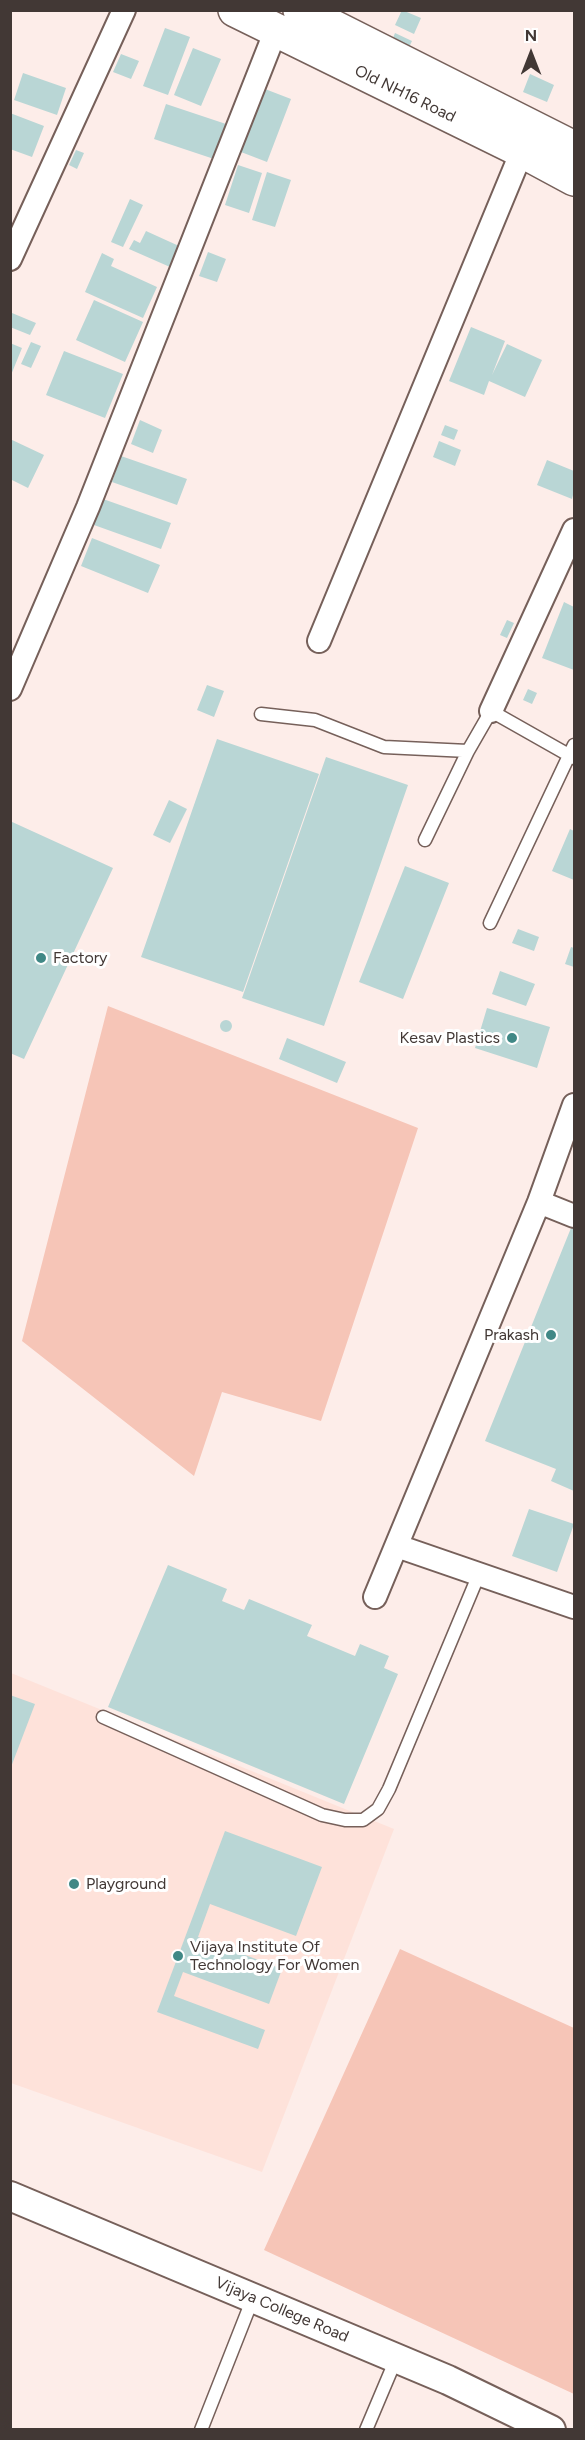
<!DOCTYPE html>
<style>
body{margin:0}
#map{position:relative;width:585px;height:2440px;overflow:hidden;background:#fdede9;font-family:Figtree,sans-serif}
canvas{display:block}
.frame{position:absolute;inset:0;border:12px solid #423835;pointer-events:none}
.north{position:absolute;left:501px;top:24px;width:60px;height:60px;-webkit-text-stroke:4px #fff;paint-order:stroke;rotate:0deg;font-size:16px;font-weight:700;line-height:24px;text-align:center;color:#423835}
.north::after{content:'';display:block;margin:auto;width:21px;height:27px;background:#423835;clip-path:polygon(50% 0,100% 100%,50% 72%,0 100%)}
</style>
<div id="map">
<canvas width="585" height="2440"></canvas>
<div class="frame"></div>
<div class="north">N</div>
</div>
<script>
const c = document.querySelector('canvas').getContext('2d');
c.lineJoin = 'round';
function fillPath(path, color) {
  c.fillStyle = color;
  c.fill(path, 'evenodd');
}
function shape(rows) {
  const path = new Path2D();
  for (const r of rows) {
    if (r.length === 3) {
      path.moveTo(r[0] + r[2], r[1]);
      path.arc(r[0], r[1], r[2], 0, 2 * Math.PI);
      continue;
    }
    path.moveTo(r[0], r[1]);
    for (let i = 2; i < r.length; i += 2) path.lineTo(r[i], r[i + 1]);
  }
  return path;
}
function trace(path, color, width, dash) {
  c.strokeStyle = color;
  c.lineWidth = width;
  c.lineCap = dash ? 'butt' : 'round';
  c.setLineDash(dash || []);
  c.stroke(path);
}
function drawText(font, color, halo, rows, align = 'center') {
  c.font = font + ' Figtree,sans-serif';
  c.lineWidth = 6;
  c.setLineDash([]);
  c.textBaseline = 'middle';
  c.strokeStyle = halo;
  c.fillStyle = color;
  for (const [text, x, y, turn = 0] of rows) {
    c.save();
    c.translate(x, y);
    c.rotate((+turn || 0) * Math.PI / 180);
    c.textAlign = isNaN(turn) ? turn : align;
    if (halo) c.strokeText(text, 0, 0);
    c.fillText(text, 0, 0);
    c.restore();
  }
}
const built = shape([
 [11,1673,394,1829,262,2172,11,2083]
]);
const green = shape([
 [108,1006,418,1128,321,1421,222,1392,194,1476,22,1341],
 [400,1949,574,2028,574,2394,264,2250]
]);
const building = shape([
 [402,10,421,18,414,34,395,25],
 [165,28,190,37,168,95,143,86],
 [395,33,412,41,407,51,391,43],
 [193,48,221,59,201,106,174,95],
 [121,54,139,61,131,79,113,72],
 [23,73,66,88,57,115,14,100],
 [530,74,554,85,547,102,523,92],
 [265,89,291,99,267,162,241,152],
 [166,104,226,124,214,159,154,139],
 [10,113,44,126,32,157,10,149],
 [76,150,84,153,77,169,69,165],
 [238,165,262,173,249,213,225,205],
 [267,172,291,180,275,227,252,220],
 [130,199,143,205,123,247,111,242],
 [146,231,179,246,170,267,129,249,134,240,140,243],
 [208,252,226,259,217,282,199,276],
 [102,253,114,259,111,266,157,287,143,318,85,292],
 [94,300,143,322,125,362,76,340],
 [12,313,36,323,30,335,10,327],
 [471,327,505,341,492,375,507,344,542,360,525,397,489,381,484,395,449,381],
 [31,342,41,346,31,368,21,364],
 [10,343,22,348,11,375,10,375],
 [64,351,123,374,105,418,46,395],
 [140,420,162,430,153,453,131,444],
 [445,425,458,430,454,440,441,435],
 [10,439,44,455,28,488,10,479],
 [439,441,461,450,455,466,433,457],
 [121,456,187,479,177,505,112,482],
 [547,460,574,471,574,491,572,499,537,485],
 [103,499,171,523,161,549,94,525],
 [92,538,160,565,148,593,81,566],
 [564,602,574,607,574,670,542,658],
 [507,620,514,623,507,638,500,635],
 [207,685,224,691,214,717,197,710],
 [528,689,537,693,532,704,523,700],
 [217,739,319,774,243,992,141,957],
 [326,757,408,785,324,1026,242,998],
 [169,800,187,809,170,843,153,835],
 [10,821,113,868,24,1059,10,1053],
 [570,829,574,831,574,880,552,871],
 [405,866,449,883,403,999,359,982],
 [518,929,539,937,534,951,512,943],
 [571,947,574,948,574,967,565,964],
 [500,971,535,984,526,1006,492,994],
 [487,1008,550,1027,537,1068,475,1048],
 [226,1026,6],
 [287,1038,346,1062,337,1083,279,1059],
 [571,1228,574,1229,574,1491,551,1481,556,1469,485,1441],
 [529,1509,574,1524,557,1572,512,1556],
 [168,1565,227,1589,222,1601,244,1610,249,1599,312,1625,307,1636,355,1656,360,1644,389,1656,384,1668,398,1674,344,1804,108,1707],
 [10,1695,35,1704,11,1767,10,1767],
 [225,1831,322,1867,296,1936,210,1904,198,1937,282,1969,269,2004,183,1972,174,1996,265,2030,258,2049,157,2012]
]);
const service = shape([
 [261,714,315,720,384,747,468,751],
 [425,840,468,751,491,711,574,758],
 [490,923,574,745],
 [103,1717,322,1815,345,1820,363,1820,378,1809,389,1789,479,1574],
 [201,2430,253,2298],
 [366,2430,396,2359]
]);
const minor = shape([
 [10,259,124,10],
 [319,641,522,151],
 [10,689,88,507,276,30],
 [491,711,574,530],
 [539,1202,574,1216],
 [397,1546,574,1607],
 [375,1597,539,1202,574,1105]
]);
const tertiary = shape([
 [10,2196,448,2380,551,2430]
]);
const primary = shape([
 [235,10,522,151,574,179],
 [300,10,574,148]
]);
const markers = [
 [41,958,6,"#408886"],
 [512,1038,6,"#408886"],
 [551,1335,6,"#408886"],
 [74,1884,6,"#408886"],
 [178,1956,6,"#408886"]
];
const streetNames = [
 ["Old NH16 Road",405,94,26],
 ["Vijaya College Road",282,2310,23]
];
const poiNames = [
 ["Factory",53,958],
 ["Kesav Plastics",500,1038,"right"],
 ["Prakash",539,1335,"right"],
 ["Playground",86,1884],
 ["Vijaya Institute Of",190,1947],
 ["Technology For Women",190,1965]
];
fillPath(built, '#fee2da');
fillPath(green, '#f6c5b7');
fillPath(building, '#b9d6d5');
trace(service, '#76605a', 15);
trace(minor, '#76605a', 26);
trace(tertiary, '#76605a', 32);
trace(primary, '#76605a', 36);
trace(service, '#fff', 12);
trace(minor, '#fff', 22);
trace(tertiary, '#fff', 28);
trace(primary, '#fff', 33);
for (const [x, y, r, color] of markers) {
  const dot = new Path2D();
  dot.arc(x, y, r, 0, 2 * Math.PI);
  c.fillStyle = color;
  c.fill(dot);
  trace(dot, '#fff', 2);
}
drawText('16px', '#423835', '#fff', streetNames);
drawText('16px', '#423835', '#fff', poiNames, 'left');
</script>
